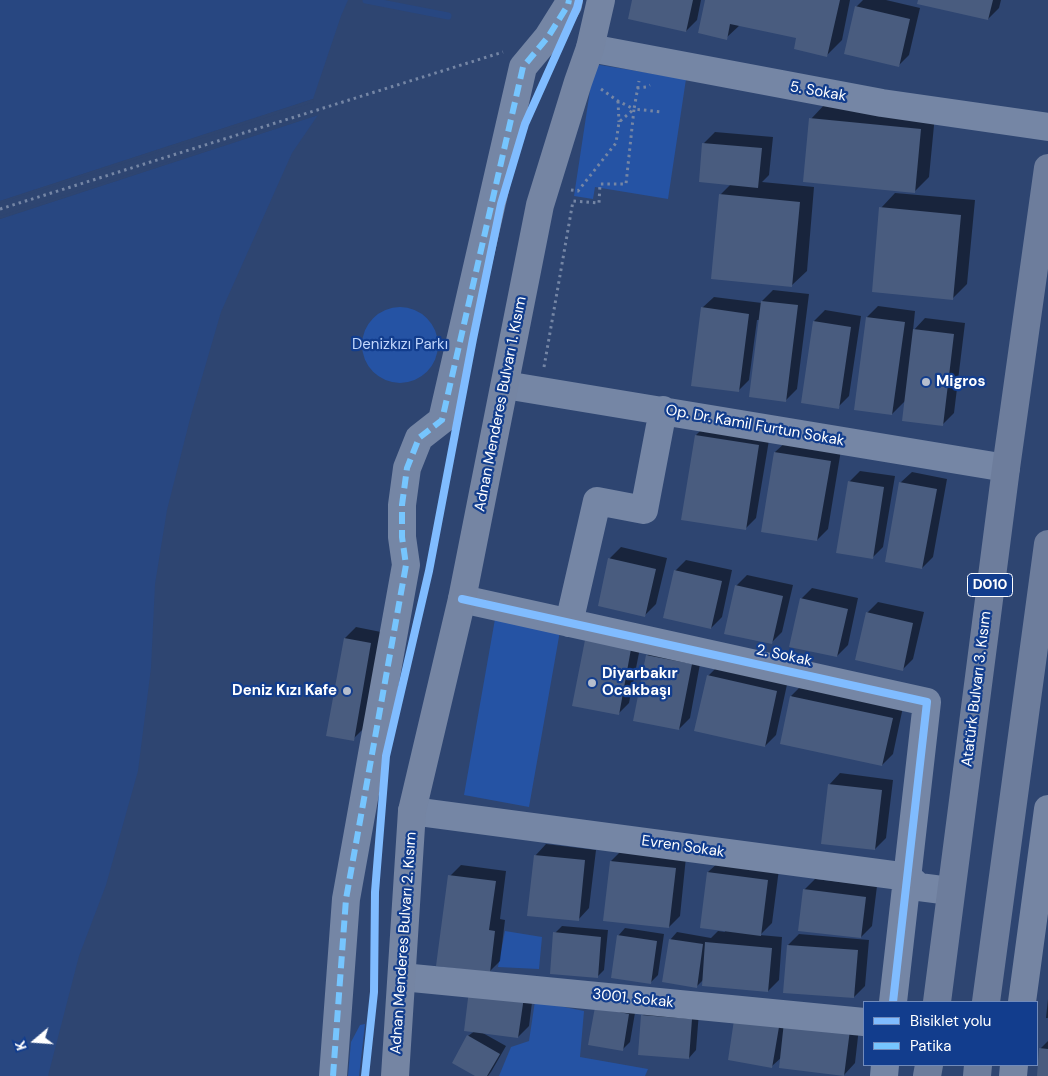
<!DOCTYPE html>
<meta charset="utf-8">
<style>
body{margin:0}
#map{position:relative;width:1048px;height:1076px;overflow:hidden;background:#2e4571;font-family:"DM Sans",sans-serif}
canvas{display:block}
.legend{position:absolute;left:863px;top:1001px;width:175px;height:65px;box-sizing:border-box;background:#123d8d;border:1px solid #718bbb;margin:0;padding:6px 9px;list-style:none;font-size:15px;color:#fff}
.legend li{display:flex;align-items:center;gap:10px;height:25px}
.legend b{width:25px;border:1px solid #718bbb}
.north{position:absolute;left:10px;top:1016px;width:50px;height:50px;-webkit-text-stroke:4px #123d8d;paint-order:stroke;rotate:252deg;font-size:14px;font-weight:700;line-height:20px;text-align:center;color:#fff}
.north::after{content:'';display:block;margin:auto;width:18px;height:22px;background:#fff;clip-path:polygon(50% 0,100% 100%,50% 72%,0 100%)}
</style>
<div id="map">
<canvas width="1048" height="1076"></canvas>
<ul class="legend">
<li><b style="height:6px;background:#80bcff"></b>Bisiklet yolu</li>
<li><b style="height:6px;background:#76c5fe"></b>Patika</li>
</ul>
<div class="north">K</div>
</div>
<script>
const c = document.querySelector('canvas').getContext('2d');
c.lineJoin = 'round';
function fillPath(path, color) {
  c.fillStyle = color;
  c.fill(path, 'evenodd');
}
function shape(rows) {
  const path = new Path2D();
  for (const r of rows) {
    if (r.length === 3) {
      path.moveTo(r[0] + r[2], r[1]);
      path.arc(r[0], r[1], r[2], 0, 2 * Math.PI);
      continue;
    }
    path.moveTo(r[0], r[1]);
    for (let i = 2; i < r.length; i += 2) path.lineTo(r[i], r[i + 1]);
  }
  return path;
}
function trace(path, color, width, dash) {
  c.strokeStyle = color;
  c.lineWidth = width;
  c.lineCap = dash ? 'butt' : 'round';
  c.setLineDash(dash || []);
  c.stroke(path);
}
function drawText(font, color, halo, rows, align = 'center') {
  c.font = font + ' "DM Sans",sans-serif';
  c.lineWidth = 4.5;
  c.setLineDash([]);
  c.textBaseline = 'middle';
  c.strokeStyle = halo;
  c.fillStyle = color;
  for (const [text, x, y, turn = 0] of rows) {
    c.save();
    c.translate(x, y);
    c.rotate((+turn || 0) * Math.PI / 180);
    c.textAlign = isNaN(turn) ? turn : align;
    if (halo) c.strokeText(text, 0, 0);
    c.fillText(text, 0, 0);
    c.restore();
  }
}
const green = shape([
 [594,64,686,79,668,199,595,187,593,199,574,196],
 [400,345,38],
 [495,619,560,631,529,807,464,795],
 [505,931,542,937,539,969,498,967],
 [535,1001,584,1011,580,1057,648,1069,645,1076,499,1076,511,1047,529,1041],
 [365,1024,359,1076,348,1076,351,1042,360,1025]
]);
const water = shape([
 [0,0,348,0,341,16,313,99,0,201],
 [318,115,292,153,221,312,191,415,167,510,155,584,151,668,138,771,106,885,79,956,48,1076,0,1076,0,219]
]);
const pier = shape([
 [313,99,314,102,0,203,0,201],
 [318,113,318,115,0,219,0,216]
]);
const shadow = shape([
 [633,0,701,0,697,20,686,31],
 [706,0,850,0,842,40,827,55,798,37,740,25,726,38],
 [863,0,886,0,920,8,909,55,898,66,856,7],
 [920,0,1001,0,999,8,988,19],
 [825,104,935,115,929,177,914,192,811,119],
 [715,132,773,137,769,175,762,182,814,187,807,271,792,285,720,195,731,184,704,143],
 [895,193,975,200,967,284,952,299,881,208],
 [773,290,809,294,797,389,786,400,760,320,757,320,749,380,738,391,702,308,714,297,762,303,762,301],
 [878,306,915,311,913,331,925,318,965,323,954,413,943,424,906,400,892,414,855,409,867,317],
 [825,310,861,316,849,396,838,407,814,321],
 [707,424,770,434,756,518,745,529,696,435],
 [787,441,841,450,828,529,817,540,763,531,775,452],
 [860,471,895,476,883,547,872,558,849,482],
 [912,472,947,479,933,557,922,568,900,483],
 [621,547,667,558,656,604,645,615,599,605,610,558],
 [686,560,732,570,722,617,711,628,675,571],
 [747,575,793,585,782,632,771,643,736,586],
 [812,588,858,598,848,645,837,656,801,599],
 [878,602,924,612,913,659,902,670,867,613],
 [356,627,381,632,364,728,353,739,345,638],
 [642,638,629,703,618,714,574,705],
 [658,644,702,653,690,718,679,729,647,656],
 [719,665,788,680,776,735,765,746,708,676],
 [802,685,903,707,893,754,882,765,791,696],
 [840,773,893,780,886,838,875,849,829,785],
 [546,844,596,850,589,908,578,920,535,856],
 [622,850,686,857,680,916,669,927,611,861],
 [720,861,779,869,772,923,760,935,782,937,779,980,768,991,704,979,697,986,670,940,677,932,711,938,718,931,725,932,708,872],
 [461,865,506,871,500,919,505,920,500,961,489,972,450,876],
 [815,879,877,886,872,926,861,937,804,890],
 [562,926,608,930,604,970,597,977,555,933],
 [625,928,664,934,658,975,651,982,618,936],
 [799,934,869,940,865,986,854,997,788,945],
 [534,987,529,1026,518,1037,481,1032,506,1046,491,1072,488,1076,477,1076,468,1036],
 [1048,999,1048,1018,1046,1018],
 [604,1001,636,1007,630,1042,622,1050],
 [649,1009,699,1012,696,1050,689,1058,642,1016],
 [860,1019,855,1063,844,1075,782,1057,772,1066,729,1059,785,1023],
 [1048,1041,1048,1076,1038,1076,1040,1049]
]);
const stream = shape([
 [366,0,448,16]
]);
const building = shape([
 [632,0,693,0,686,32,628,19],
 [705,0,840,0,827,57,794,49,796,38,730,24,727,40,698,33],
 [918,0,993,0,988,20,917,4],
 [855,6,910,19,899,67,844,54],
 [809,118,921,129,915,193,803,182],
 [702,143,762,148,758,188,699,182],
 [719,194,800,202,792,287,711,279],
 [879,207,961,215,953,300,872,292],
 [761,301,798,305,786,402,749,397],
 [701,307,749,314,739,392,691,386],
 [866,317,905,322,892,415,854,410],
 [813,321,851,327,839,409,801,403],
 [913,329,954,334,943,426,902,421],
 [695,435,759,445,746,530,681,520],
 [774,452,831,461,817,541,761,532],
 [848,481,884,487,873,559,836,553],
 [899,482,937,489,922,569,885,562],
 [608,558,656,569,645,617,598,606],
 [674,570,722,581,711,629,663,618],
 [735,585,783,596,772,644,724,634],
 [800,598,848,609,837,657,789,647],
 [866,612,913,623,903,671,855,660],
 [344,638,371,643,354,741,326,736],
 [585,640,631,649,619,715,572,706],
 [646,655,692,664,679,730,633,721],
 [707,675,777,691,765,747,694,731],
 [790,696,893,718,882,766,780,744],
 [828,784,882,790,875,850,821,844],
 [534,855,585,860,579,921,527,916],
 [610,861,676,868,669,928,603,921],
 [707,872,768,880,761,936,700,928],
 [448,875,496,881,489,930,495,931,490,973,436,966],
 [803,889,866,897,861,938,798,931],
 [553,932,601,937,598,978,550,974],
 [617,935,657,941,651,984,611,978],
 [669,939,703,944,697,988,662,982],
 [705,942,772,948,768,992,702,986],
 [787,945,858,950,854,998,783,993],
 [469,990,524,997,518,1038,464,1031],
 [595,1007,629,1014,623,1051,588,1045],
 [641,1015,692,1019,689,1059,638,1055],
 [734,1020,779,1027,772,1068,728,1060],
 [784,1022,850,1030,844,1076,779,1068],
 [467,1035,500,1054,487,1076,475,1076,452,1063],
 [1039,1048,1048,1049,1048,1076,1037,1076]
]);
const path = shape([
 [637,88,646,87,650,85],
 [601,89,618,101,634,109],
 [618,101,619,122],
 [571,190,578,191,616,143,619,122,634,109,639,81],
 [0,209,503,52],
 [544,367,573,201,599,203,600,184,626,184,634,109,662,112]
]);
const minor = shape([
 [590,48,882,103,1048,127],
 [505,385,1006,468],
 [462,599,927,702,893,1002],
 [569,623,597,501,644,510,663,410],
 [412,811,908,877,919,887,950,891],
 [402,977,864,1022],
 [333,1076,346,899,406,565,402,537,402,505,407,468,419,438,442,420,523,67,548,37,568,5,569,0],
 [884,1076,885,1065]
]);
const major = shape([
 [1022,1002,1048,809],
 [395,1076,412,811,462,599,540,205,578,82,590,48,601,0],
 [1013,1076,1014,1065]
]);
const highway = shape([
 [937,1002,1006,468,1048,168],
 [986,1002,1048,544],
 [927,1076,929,1065],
 [977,1076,978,1065]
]);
const quiet = shape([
 [333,1076,346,899,406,565,402,537,402,505,407,468,419,438,442,420,523,67,548,37,568,5,569,0]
]);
const cycleway = shape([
 [462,599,927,702,893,1002],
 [365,1076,374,992,375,892,386,756,429,571,473,339,501,204,525,124,577,8,579,0]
]);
const markers = [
 [926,382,5,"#b6becd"],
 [592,683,5,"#b6becd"],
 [347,691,5,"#b6becd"]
];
const shields = [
 [990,585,45]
];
const shieldNames = [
 ["D010",990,585]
];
const streetNames = [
 ["5. Sokak",818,92,10],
 ["Adnan Menderes Bulvarı 1. Kısım",501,404,-79],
 ["Op. Dr. Kamil Furtun Sokak",755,426,10],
 ["2. Sokak",784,656,12],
 ["Atatürk Bulvarı 3. Kısım",977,689,-83],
 ["Evren Sokak",683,847,8],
 ["Adnan Menderes Bulvarı 2. Kısım",404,943,-86],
 ["3001. Sokak",633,999,6]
];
const parkNames = [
 ["Denizkızı Parkı",400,345]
];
const poiNames = [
 ["Migros",936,382],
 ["Diyarbakır",602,674],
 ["Ocakbaşı",602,691],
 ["Deniz Kızı Kafe",337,691,"right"]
];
fillPath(green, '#2553a4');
fillPath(water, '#284781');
fillPath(pier, '#2e4571');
fillPath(shadow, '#0007');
trace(stream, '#284781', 7);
fillPath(building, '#495c7f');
trace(path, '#7586a5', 3, [2.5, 4]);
trace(minor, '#7586a5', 28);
trace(major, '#7585a3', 28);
trace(highway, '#6d7d9c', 28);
trace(quiet, '#76c5fe', 6, [12, 6]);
trace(cycleway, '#80bcff', 8);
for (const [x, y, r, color] of markers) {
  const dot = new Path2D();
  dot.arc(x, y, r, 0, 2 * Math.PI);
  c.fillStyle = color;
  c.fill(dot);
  trace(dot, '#123d8d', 2);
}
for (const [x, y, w] of shields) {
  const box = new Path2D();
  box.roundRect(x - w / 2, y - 11.5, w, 23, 4);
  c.fillStyle = '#123d8d';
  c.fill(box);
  trace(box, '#fff', 1);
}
drawText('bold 14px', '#fff', null, shieldNames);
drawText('15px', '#fff', '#123d8d', streetNames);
drawText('15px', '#c2d7fc', '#123d8d', parkNames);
drawText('bold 15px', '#fff', '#123d8d', poiNames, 'left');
</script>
